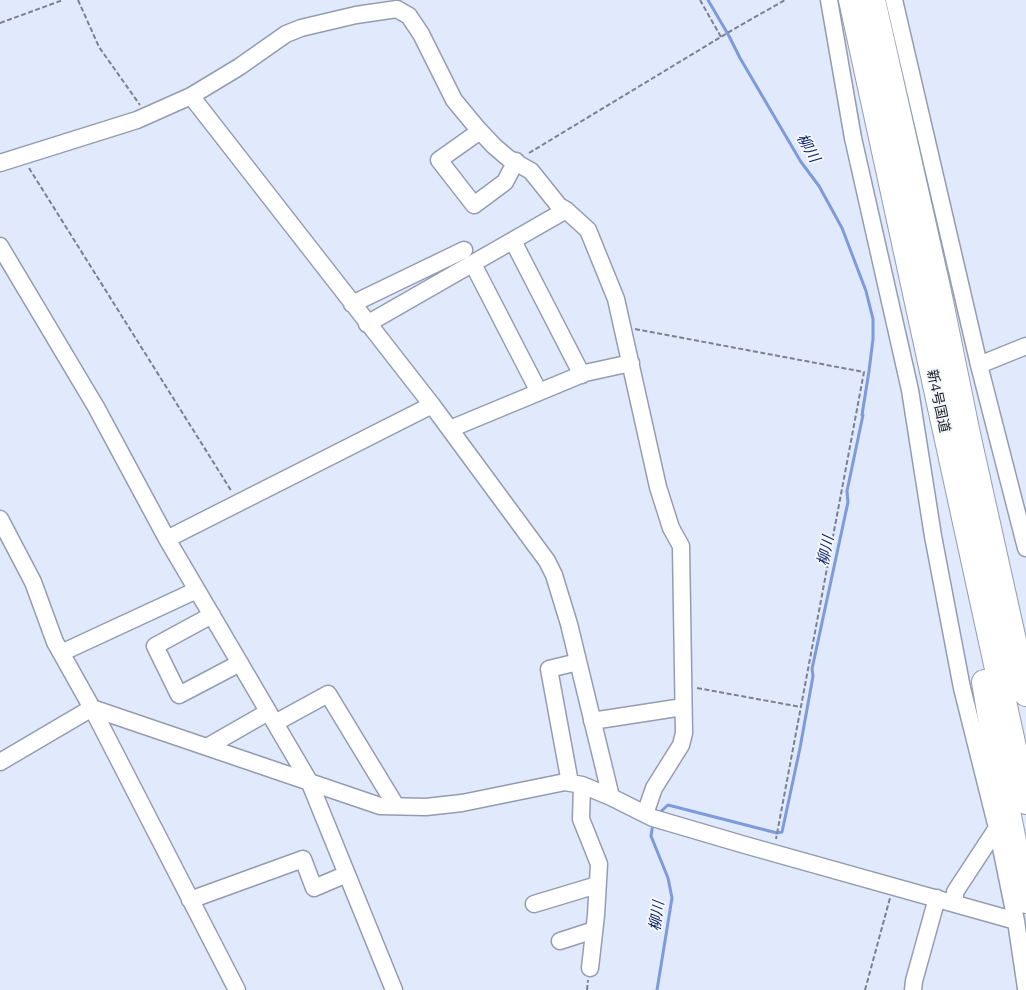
<!DOCTYPE html>
<meta charset="utf-8">
<style>
body{margin:0}
canvas{display:block;background:#e1eafc}
</style>
<canvas width="1026" height="990"></canvas>
<script>
const c = document.querySelector('canvas').getContext('2d');
c.lineJoin = 'round';
function shape(rows) {
  const path = new Path2D();
  for (const r of rows) {
    path.moveTo(r[0], r[1]);
    for (let i = 2; i < r.length; i += 2) path.lineTo(r[i], r[i + 1]);
  }
  return path;
}
function trace(path, color, width, dash) {
  c.strokeStyle = color;
  c.lineWidth = width;
  c.lineCap = dash ? 'butt' : 'round';
  c.setLineDash(dash || []);
  c.stroke(path);
}
function drawText(font, color, halo, rows, align = 'center') {
  c.font = font + ' Mulish,"Noto Sans JP",sans-serif';
  c.lineWidth = 4;
  c.setLineDash([]);
  c.textBaseline = 'middle';
  c.strokeStyle = halo;
  c.fillStyle = color;
  for (const [text, x, y, turn = 0] of rows) {
    c.save();
    c.translate(x, y);
    c.rotate((+turn || 0) * Math.PI / 180);
    c.textAlign = isNaN(turn) ? turn : align;
    if (halo) c.strokeText(text, 0, 0);
    c.fillText(text, 0, 0);
    c.restore();
  }
}
const stream = shape([
 [658,814,668,805,777,833,782,832,800,748,813,676,812,669,848,502,847,491,863,415,862,415,869,371,873,339,873,319,866,291,842,228,819,186,801,162,740,58,729,36,708,0],
 [653,823,651,836,668,878,672,898,657,990]
]);
const path = shape([
 [78,0,99,47,140,105],
 [700,0,721,37],
 [0,23,63,0],
 [529,153,734,29,785,0],
 [29,168,232,492],
 [635,329,864,372,776,839],
 [697,688,801,707],
 [587,990,588,980],
 [865,990,890,898]
]);
const minor = shape([
 [829,0,853,138,910,390,933,536,962,688,997,828,1016,921,1026,988],
 [894,0,979,365,1026,548],
 [191,96,432,405,547,561,554,575,569,624,611,797],
 [480,131,439,160,474,205,505,182,516,161],
 [0,163,137,120,191,96,239,67,286,34,301,28,356,15,397,9,409,16,421,34,454,100,478,129,494,146,508,158,531,171,559,206,566,210,588,230,616,299,658,487,671,528,681,546,684,733,681,745,654,788,645,814],
 [513,241,582,375],
 [0,246,96,407,167,539,309,781,394,990],
 [473,264,539,392],
 [352,304,464,250],
 [367,324,566,210],
 [979,365,1026,346],
 [450,429,585,373,631,363],
 [0,519,33,582,55,642,92,708,237,990],
 [167,539,432,405],
 [212,615,155,646,179,695,240,663],
 [61,653,197,590],
 [592,721,683,707],
 [275,723,328,694,396,806],
 [207,747,268,712],
 [0,762,92,708,380,806,426,807,462,803,565,782,582,785,611,797,653,818,745,845,1016,921],
 [570,783,549,669,578,662],
 [582,785,581,819,599,864,596,915,590,968],
 [190,900,303,859,314,888,347,874],
 [955,903,955,892,997,828],
 [534,904,597,885],
 [560,941,594,930],
 [913,990,914,981,937,898]
]);
const highway = shape([
 [851,0,1026,802],
 [873,0,939,292,968,434,1026,694],
 [984,682,994,741,1026,901]
]);
const streetNames = [
 ["新4号国道",938,401,78]
];
const waterNames = [
 ["柳川",808,148,60],
 ["柳川",826,551,-79],
 ["柳川",657,916,-82]
];
trace(stream, '#7d9adc', 3);
trace(minor, '#939cb1', 19);
trace(highway, '#939cb1', 26);
trace(path, '#7b818e', 2, [5, 2.5]);
trace(minor, '#fff', 16);
trace(highway, '#fff', 24);
drawText('14px', '#191d24', '#f4f7fb', streetNames);
drawText('italic 15px', '#0c216d', '#f4f7fb', waterNames);
</script>
